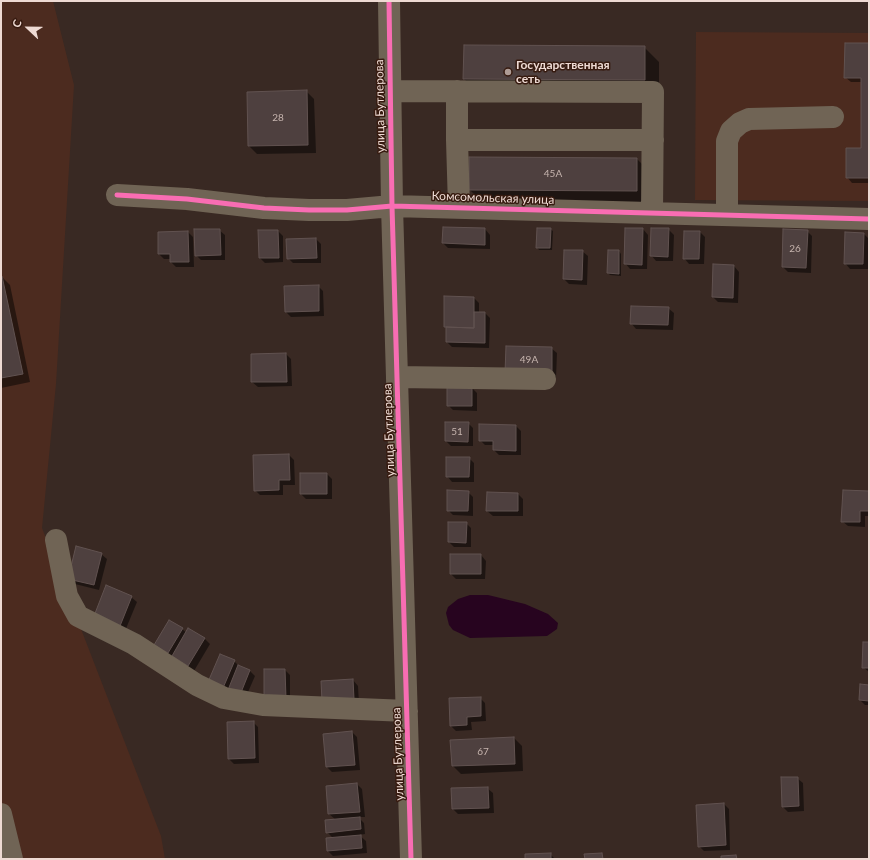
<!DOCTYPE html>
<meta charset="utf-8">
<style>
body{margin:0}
#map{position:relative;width:870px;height:860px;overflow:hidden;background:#392923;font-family:Lato,sans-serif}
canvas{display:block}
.frame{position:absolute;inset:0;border:2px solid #eedad3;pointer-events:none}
.north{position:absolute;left:8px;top:8px;width:40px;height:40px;-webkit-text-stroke:3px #371b10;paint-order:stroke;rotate:292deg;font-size:11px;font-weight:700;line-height:16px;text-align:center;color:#eedad3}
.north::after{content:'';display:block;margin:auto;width:14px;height:18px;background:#eedad3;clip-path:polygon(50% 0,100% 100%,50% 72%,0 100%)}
</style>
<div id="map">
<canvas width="870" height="860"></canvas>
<div class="frame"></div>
<div class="north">С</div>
</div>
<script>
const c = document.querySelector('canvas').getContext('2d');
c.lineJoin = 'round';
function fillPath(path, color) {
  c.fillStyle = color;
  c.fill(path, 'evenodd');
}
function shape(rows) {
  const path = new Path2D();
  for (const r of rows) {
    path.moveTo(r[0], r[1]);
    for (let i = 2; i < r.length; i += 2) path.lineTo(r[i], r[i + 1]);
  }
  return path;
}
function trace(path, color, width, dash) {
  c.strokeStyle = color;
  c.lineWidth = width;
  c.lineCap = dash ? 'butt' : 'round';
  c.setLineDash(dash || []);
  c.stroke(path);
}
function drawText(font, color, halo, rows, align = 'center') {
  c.font = font + ' Lato,sans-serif';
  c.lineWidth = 3;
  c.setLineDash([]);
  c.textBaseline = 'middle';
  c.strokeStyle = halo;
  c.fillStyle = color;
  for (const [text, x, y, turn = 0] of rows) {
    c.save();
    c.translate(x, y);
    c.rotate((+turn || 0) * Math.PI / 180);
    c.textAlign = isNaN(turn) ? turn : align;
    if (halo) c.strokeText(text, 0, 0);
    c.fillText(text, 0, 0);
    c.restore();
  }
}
const built = shape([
 [1,1,53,1,74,85,56,384,42,528,161,836,165,859,1,859],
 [696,32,869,33,869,201,695,200]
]);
const water = shape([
 [470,595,488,595,525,604,548,614,558,623,557,629,547,636,470,638,453,630,449,625,446,613,448,607,458,599]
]);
const shadow = shape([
 [869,44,869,183,852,183,847,177,862,149,862,82,851,82,845,77],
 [644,47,659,62,659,95,480,94,464,79],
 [306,91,314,99,316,153,257,154,249,146,248,93],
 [470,158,637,159,652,174,652,206,485,205,470,190],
 [485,229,490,235,490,249,448,248,443,243],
 [550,229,553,231,552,250,539,250,537,247],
 [643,229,648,235,647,269,630,269,625,263],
 [668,229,674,235,673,261,656,261,651,255],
 [219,230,225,235,225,260,201,260,196,255],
 [278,231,283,236,283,262,265,263,260,258],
 [807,231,812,236,811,273,788,272,783,267],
 [188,232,193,237,194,267,176,267,171,262,171,259,164,259,159,254],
 [685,232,700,232,705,237,704,264,689,264,684,258],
 [864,234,869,239,868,269,850,269,845,263],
 [316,239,321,244,321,263,293,263,288,258],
 [582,251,588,256,587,285,569,284,564,279],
 [609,251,619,251,621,254,621,276,610,275,608,273],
 [734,266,739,272,738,303,718,302,713,297],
 [1,276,10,285,30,382,1,388],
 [318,286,323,291,324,316,291,317,286,312],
 [474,298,479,303,479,313,485,313,490,318,489,348,452,347,447,342,447,329,445,327],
 [668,308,674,313,673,330,636,329,631,323],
 [551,348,557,353,556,378,512,378],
 [286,354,291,359,292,386,258,387,252,382],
 [472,388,477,393,477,411,453,410,448,405],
 [468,423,473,428,473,446,451,446,446,441],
 [516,426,521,431,521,455,499,455,494,450,494,445,485,445,480,440],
 [289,455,294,460,295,485,283,485,283,495,260,495,255,490],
 [469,458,474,463,474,482,452,482,447,476],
 [327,474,332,479,332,499,306,499,301,494],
 [468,492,473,497,473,516,453,515,448,510],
 [869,492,869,516,865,516,865,527,848,526,842,521],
 [518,494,523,499,523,516,493,516,487,511],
 [466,523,471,528,471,547,454,547,449,542],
 [77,548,101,554,107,559,99,590,75,584],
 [481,555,486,561,485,579,456,579,451,574],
 [131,597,137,602,125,631,100,621],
 [182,629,187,633,189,629,205,639,210,644,194,671,160,650],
 [869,643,869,672,863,667],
 [234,661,239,666,250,671,255,676,245,699,215,687],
 [285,670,290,675,290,704,271,704],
 [353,680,358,686,359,704,322,682],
 [869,686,869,705,865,705,860,700],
 [480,698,485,703,486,721,471,722,472,730,456,731,451,726],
 [253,722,258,727,259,763,234,764,229,759],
 [352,732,357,737,360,770,332,772,327,767],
 [514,738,522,746,523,771,461,774,453,766,451,741],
 [797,778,803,783,804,811,788,812,783,807],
 [357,784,362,789,365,817,358,817,364,823,365,834,359,835,366,841,367,853,333,856,328,851,333,838,327,832,336,820,329,814,327,787],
 [487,788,493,793,494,813,458,814,453,809,452,789],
 [724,804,729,809,730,850,704,851,699,846],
 [550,854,555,859,526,859]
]);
const building = shape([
 [845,43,869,43,869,178,846,178,846,148,861,148,861,78,844,78,845,43],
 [464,45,645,46,645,80,463,79,464,45],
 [307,90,308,145,248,146,247,92,307,90],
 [469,157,637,158,637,191,469,190,469,157],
 [443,227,485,228,485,245,442,243,443,227],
 [537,228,551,228,550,248,536,248,537,228],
 [625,228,643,228,642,265,624,264,625,228],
 [651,228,669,228,668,257,650,256,651,228],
 [194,229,220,229,221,255,195,256,194,229],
 [783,229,808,230,806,268,782,267,783,229],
 [258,230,278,230,279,258,259,258,258,230],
 [188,231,189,262,170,262,170,254,158,254,158,232,188,231],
 [684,231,700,231,699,259,683,259,684,231],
 [845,232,864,233,863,264,844,264,845,232],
 [316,238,317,258,287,259,286,239,316,238],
 [564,250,583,250,582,280,563,279,564,250],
 [608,250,619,250,619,274,607,273,608,250],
 [713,264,734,265,733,298,712,297,713,264],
 [1,276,2,276,23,374,1,378,1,276],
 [319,285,319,311,285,312,284,286,319,285],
 [444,296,474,297,474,328,444,327,444,296],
 [631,306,669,307,668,325,630,324,631,306],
 [474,312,485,312,485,343,446,342,446,327,474,328,474,312],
 [506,346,552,347,552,373,505,373,506,346],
 [286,353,287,382,251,382,251,354,286,353],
 [447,387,472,387,472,406,447,406,447,387],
 [445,422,469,422,468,442,445,441,445,422],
 [479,424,516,425,516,451,493,450,493,441,479,441,479,424],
 [289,454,290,480,279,480,279,490,254,491,253,455,289,454],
 [446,457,470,457,469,477,446,477,446,457],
 [300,473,327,473,327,494,300,494,300,473],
 [447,490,469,491,468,511,447,511,447,490],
 [843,490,869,491,869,511,860,511,860,522,841,522,843,490],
 [487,492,518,493,518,511,486,511,487,492],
 [448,522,467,522,466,543,448,542,448,522],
 [76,546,102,553,94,585,68,579,76,546],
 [450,554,481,554,481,574,450,574,450,554],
 [106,585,132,596,120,626,94,616,106,585],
 [169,620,183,628,168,653,154,645,169,620],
 [188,628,205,638,188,666,172,656,188,628],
 [863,642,869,642,869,668,862,668,863,642],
 [220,654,235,660,223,688,208,682,220,654],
 [238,665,250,670,240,695,228,690,238,665],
 [264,669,285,669,286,699,264,699,264,669],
 [353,679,354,699,322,701,321,681,353,679],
 [860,684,869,685,869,701,859,700,860,684],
 [481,697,481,716,467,717,467,725,450,726,449,698,481,697],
 [254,721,255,758,228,759,227,722,254,721],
 [352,731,355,765,326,767,323,734,352,731],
 [514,737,515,764,452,766,450,740,514,737],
 [781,777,798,777,799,806,782,807,781,777],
 [357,783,360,812,328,814,326,786,357,783],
 [488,787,489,808,452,809,451,788,488,787],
 [724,803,726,845,698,847,696,805,724,803],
 [360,817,361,829,326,833,325,820,360,817],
 [361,835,362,848,327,851,326,838,361,835],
 [551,853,551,859,525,859,525,854,551,853],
 [602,853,603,859,585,859,584,854,602,853],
 [736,855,737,859,721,859,721,856,736,855]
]);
const minor = shape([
 [389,1,392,206,411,859],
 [390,91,653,92,652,213],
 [457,91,457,140,653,140],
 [457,140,459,207],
 [117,195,187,199,264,208,309,210,347,210,392,206,869,219],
 [727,215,727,141,731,131,740,123,749,119,833,117],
 [397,377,545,379],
 [56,540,67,596,78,616,134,644,197,685,224,698,263,705,407,711],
 [1,814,12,859]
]);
const cycleway = shape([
 [389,1,392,206,411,859],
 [117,195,187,199,264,208,309,210,347,210,392,206,869,219]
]);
const markers = [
 [508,72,4,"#af9c95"]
];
const numberNames = [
 ["28",278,118],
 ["45А",553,174],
 ["26",795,249],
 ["49А",529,360],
 ["51",457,432],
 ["67",483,752]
];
const poiNames = [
 ["Государственная",516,65],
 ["сеть",516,79]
];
const streetNames = [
 ["улица Бутлерова",380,106,-91],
 ["Комсомольская улица",493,198,2],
 ["улица Бутлерова",389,430,-92],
 ["улица Бутлерова",398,754,-92]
];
fillPath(built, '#4c2b1f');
fillPath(water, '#27041f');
fillPath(shadow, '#0007');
fillPath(building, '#4e403f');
trace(building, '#615250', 1);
trace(minor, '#706455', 22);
trace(cycleway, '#f96db3', 5);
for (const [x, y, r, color] of markers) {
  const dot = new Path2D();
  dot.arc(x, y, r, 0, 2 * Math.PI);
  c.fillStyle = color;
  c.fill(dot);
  trace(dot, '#371b10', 1.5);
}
drawText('10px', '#c6b4ae', null, numberNames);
drawText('bold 12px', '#eedad3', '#371b10', poiNames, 'left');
drawText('12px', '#eedad3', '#371b10', streetNames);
</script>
